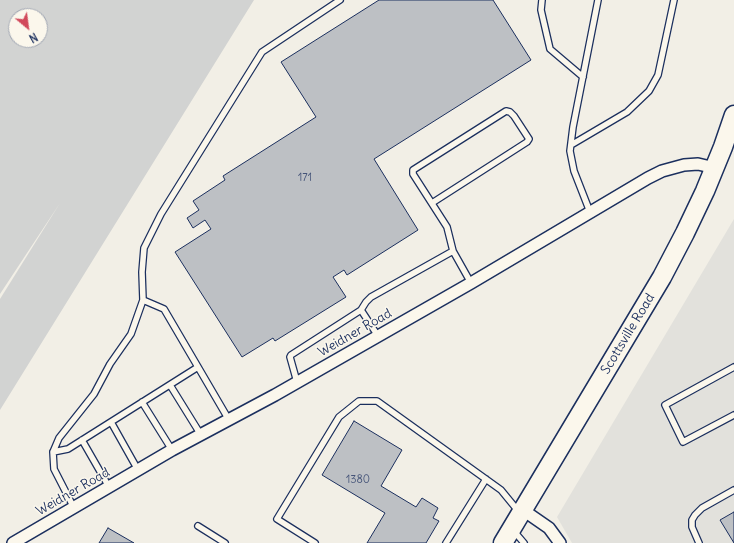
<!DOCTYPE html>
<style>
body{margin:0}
#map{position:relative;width:734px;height:543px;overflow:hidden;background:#f2efe6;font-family:Delius,sans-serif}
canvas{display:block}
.north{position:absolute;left:8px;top:8px;width:40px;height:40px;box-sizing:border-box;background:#fbf7ec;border:1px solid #a1a7b3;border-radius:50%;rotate:151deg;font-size:11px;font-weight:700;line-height:16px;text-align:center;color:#1b2f5e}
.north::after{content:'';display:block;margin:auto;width:14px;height:18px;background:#d1495b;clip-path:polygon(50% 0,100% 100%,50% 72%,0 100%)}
</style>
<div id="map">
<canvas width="734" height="543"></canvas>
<div class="north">N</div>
</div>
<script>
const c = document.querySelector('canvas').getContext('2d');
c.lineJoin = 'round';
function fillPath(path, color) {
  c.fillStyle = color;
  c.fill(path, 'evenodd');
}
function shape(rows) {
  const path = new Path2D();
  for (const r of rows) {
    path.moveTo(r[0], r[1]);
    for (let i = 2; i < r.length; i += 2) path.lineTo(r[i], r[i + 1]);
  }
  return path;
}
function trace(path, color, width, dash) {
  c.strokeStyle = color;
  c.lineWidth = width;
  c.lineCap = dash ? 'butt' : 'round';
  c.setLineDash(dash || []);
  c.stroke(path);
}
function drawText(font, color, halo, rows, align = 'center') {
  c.font = font + ' Delius,sans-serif';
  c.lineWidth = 3;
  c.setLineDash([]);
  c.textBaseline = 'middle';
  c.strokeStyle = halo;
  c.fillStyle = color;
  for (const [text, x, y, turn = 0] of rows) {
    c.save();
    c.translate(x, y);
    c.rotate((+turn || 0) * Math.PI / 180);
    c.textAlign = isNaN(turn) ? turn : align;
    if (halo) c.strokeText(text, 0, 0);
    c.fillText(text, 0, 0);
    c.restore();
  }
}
const built = shape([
 [734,219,734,543,572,543,557,517]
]);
const green = shape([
 [0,0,254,0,0,410,0,299,60,203,0,294],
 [16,16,40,16,40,40,16,40]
]);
const building = shape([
 [379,0,493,0,531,60,374,159,418,230,347,275,344,270,333,277,346,297,275,341,273,338,242,357,175,252,211,229,205,220,193,228,187,218,199,210,193,201,225,180,223,176,316,117,281,62,379,0],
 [354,421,402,450,381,486,416,507,422,498,438,508,433,518,439,521,426,543,367,543,385,513,322,475,354,421],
 [734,512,734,543,720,520,734,512],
 [108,528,134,543,99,543,108,528]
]);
const service = shape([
 [542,0,541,10,550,49,583,77],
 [571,145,627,112,649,91,658,75,674,0],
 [432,203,527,142,529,139,514,116,510,112,506,111,413,170,413,174,447,227,453,251,471,283],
 [590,212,574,171,570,151,573,127,598,0],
 [143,300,164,309,198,367],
 [378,336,361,310,366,302,371,297,453,251],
 [734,367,665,405,683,442,734,415],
 [297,382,290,357,291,355,361,310],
 [170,385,201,435],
 [142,402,172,450],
 [111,422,138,470],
 [82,440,109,487],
 [53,452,68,449,198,367,229,420],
 [74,508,54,469,53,452,59,438,94,394,110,364,131,334,143,300,142,272,144,248,161,214,262,52,340,0],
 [198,526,225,543],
 [513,530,524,543],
 [315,543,277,519,339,417,359,401,377,401,501,490,519,512],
 [446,543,486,479],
 [699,543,692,527,692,520,695,515,702,508,734,490]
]);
const minor = shape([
 [523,510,549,528,560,543],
 [13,543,172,450,275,395,471,283,648,178,662,171,684,165,698,164,715,168]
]);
const primary = shape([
 [503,543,662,277,685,233,705,191,723,147,734,115]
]);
const numberNames = [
 ["171",305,178],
 ["1380",358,480]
];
const streetNames = [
 ["Weidner Road",355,333,-30],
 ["Scottsville Road",628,334,-59],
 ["Weidner Road",73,492,-30]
];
fillPath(built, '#e2e1dc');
fillPath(green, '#d2d3d2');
fillPath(building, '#bdc0c4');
trace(building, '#1b2f5e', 1);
trace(service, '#1b2f5e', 8);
trace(minor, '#1b2f5e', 14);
trace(primary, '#1b2f5e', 21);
trace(service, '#fbf7ec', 5.5);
trace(minor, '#fbf7ec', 11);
trace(primary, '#fbf7ec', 18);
drawText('11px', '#445378', null, numberNames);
drawText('13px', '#1b2f5e', '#fbf7ec', streetNames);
</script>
